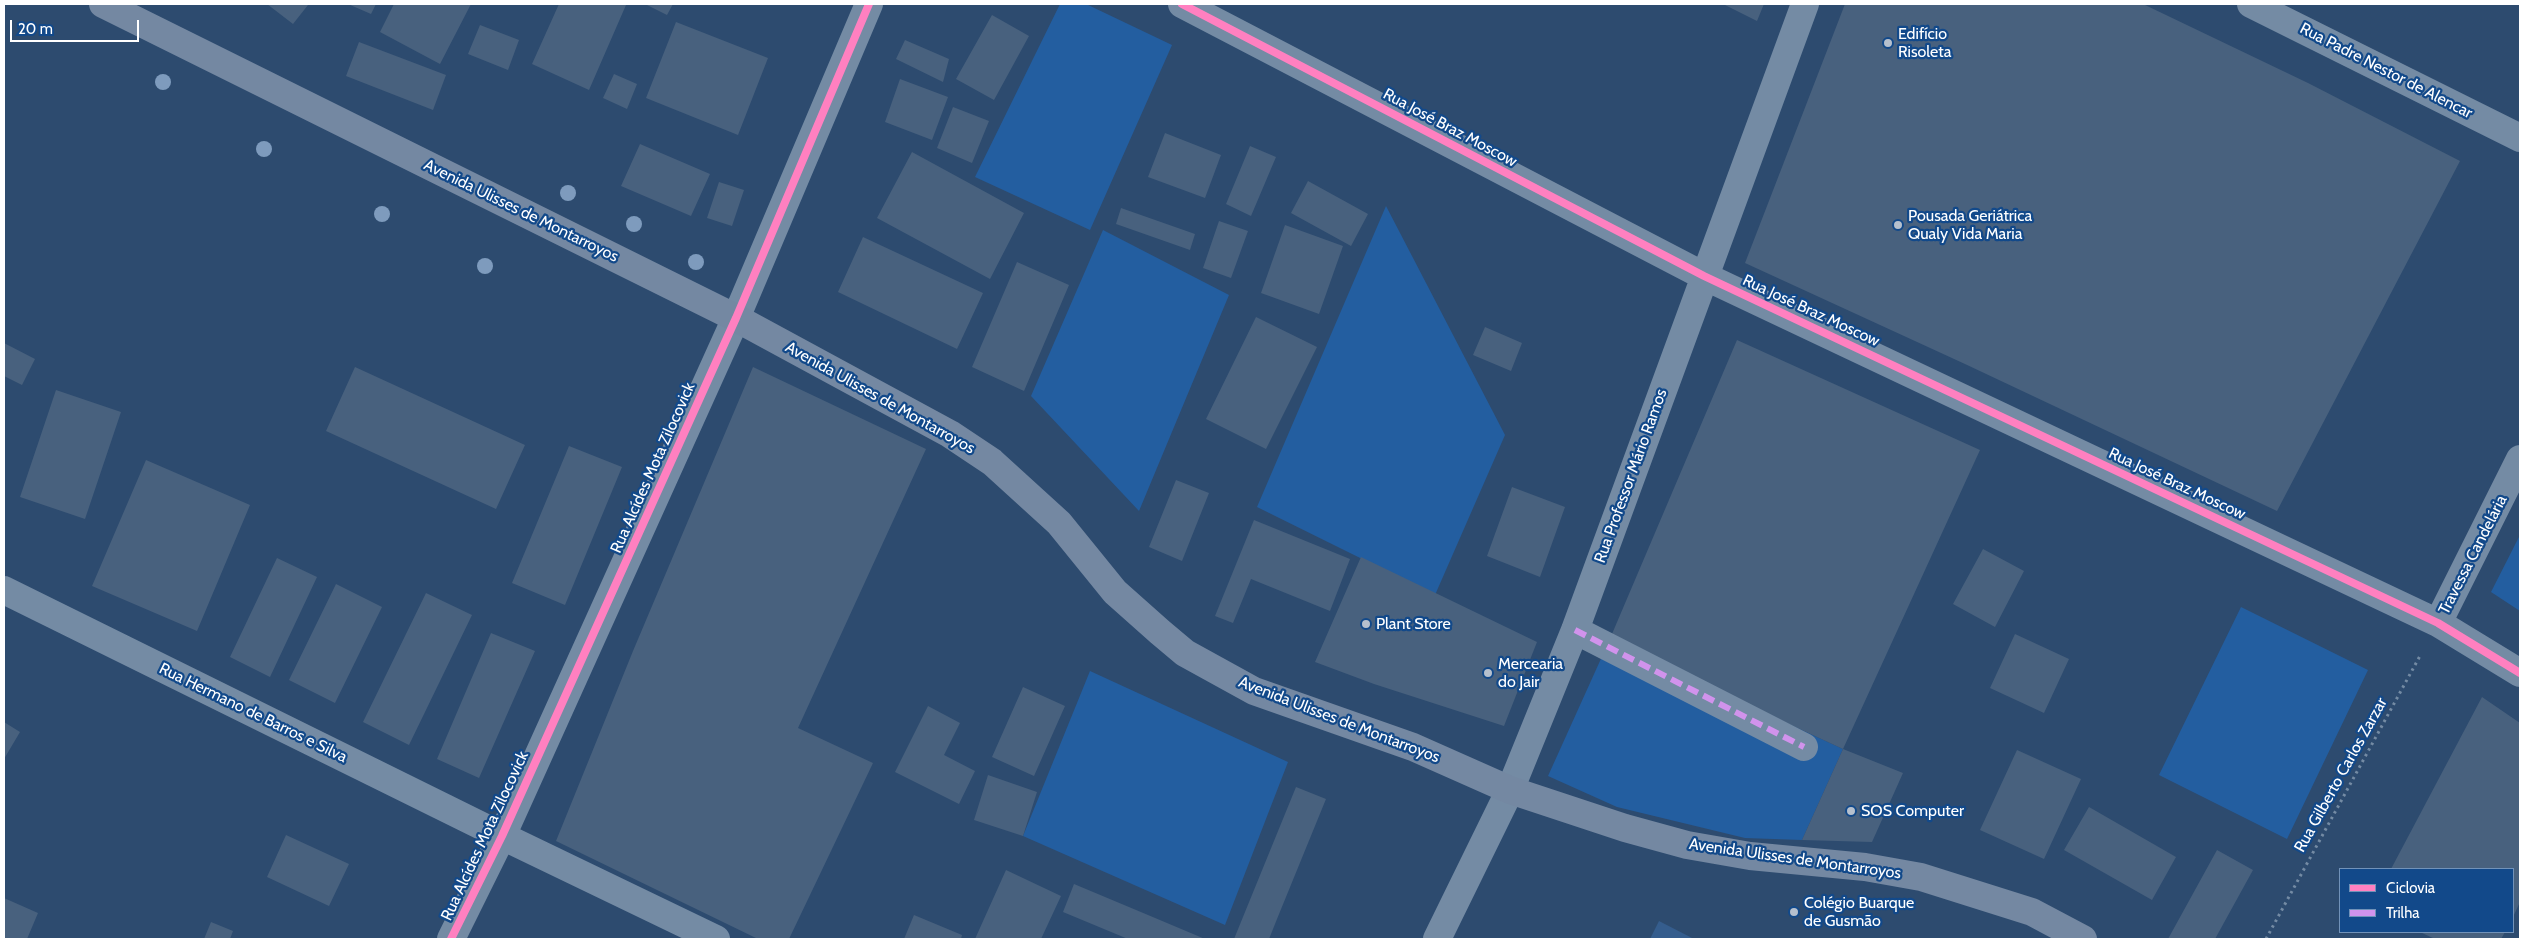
<!DOCTYPE html>
<html>
<head>
<meta charset="utf-8">
<style>
  body { margin:0 }
  #map { position:relative; width:2524px; height:943px; overflow:hidden; background:#2d4b6f; font-family:Cabin,sans-serif }
  canvas { display:block }
  .frame { position:absolute; inset:0; border:5px solid #fff; pointer-events:none }
  .legend { position:absolute; left:2339px; top:868px; width:175px; height:65px; box-sizing:border-box; background:#12498a; border:1px solid #7192b9; margin:0; padding:6px 9px; list-style:none; font-size:15px; color:#fff }
  .legend li { display:flex; align-items:center; gap:10px; height:25px }
  .legend b { width:25px; border:1px solid #7192b9 }
  .scale { position:absolute; left:10px; top:20px; width:129px; height:22px; box-sizing:border-box; border:2px solid #fff; border-top:0; padding-left:6px; font-size:15px; line-height:18px; white-space:nowrap; color:#fff; -webkit-text-stroke:4px #12498a; paint-order:stroke }
</style>
</head>
<body>
<div id="map">
<canvas width="2524" height="943"></canvas>
<div class="frame"></div>
<ul class="legend">
<li><b style="height:6px;background:#ff80c0"></b>Ciclovia</li>
<li><b style="height:6px;background:#d193ec"></b>Trilha</li>
</ul>
<div class="scale">20 m</div>
</div>
<script>
const context = document.querySelector('canvas').getContext('2d');
context.lineJoin = 'round';
function paint(path, color) { context.fillStyle = color; context.fill(path, 'evenodd'); }
const poly = rows => new Path2D(rows.map(r => 'M' + r).join(''));
function stroke(path, color, width, dash) { context.strokeStyle = color; context.lineWidth = width; context.lineCap = dash ? 'butt' : 'round'; context.setLineDash(dash || []); context.stroke(path); }
function drawText(font, color, halo, rows, align = 'center') {
  context.font = font + ' Cabin,sans-serif'; context.lineWidth = 4.5; context.setLineDash([]); context.textBaseline = 'middle'; context.strokeStyle = halo; context.fillStyle = color; for (const [text, x, y, turn = 0] of rows) {
    context.save(); context.translate(x, y); context.rotate((+turn || 0) * Math.PI / 180); context.textAlign = isNaN(turn) ? turn : align; if (halo) context.strokeText(text, 0, 0); context.fillText(text, 0, 0); context.restore();
  }
}
paint(poly([
  [1060,4,1086,4,1172,45,1090,230,975,177],
  [1386,206,1505,435,1435,595,1257,507],
  [1103,230,1229,295,1139,511,1031,396],
  [2520,535,2520,611,2491,592],
  [2241,607,2368,670,2287,839,2159,775],
  [1609,641,1843,749,1802,840,1745,838,1617,807,1548,776],
  [1090,671,1288,762,1225,925,1023,836]
]), '#235ea0');
paint(poly([
  [1659,921,1694,939,1650,939]
]), '#355d8d');
paint(poly([
  [267,4,306,4,308,5,293,24],
  [348,4,376,4,371,14],
  [394,4,471,4,440,64,380,32],
  [559,4,626,5,589,90,532,64],
  [645,4,673,4,667,15],
  [1723,4,1764,4,1757,21],
  [1845,4,2143,4,2308,83,2460,161,2277,511,1965,364,1745,263],
  [992,15,1029,36,994,100,956,79],
  [676,22,768,58,738,135,646,98],
  [480,25,519,40,508,70,468,54],
  [905,40,949,59,943,82,896,59],
  [359,42,446,75,433,110,346,76],
  [614,74,637,84,627,109,603,98],
  [900,79,948,97,932,140,885,122],
  [953,107,989,121,972,163,937,148],
  [1165,133,1221,155,1205,198,1148,177],
  [640,144,710,174,691,216,621,186],
  [1250,146,1276,157,1251,216,1226,204],
  [912,152,1024,213,990,279,877,218],
  [1308,181,1368,214,1351,246,1291,213],
  [719,182,744,190,732,226,707,218],
  [1121,208,1195,234,1190,250,1116,224],
  [1219,221,1248,231,1231,278,1203,268],
  [1285,225,1343,246,1319,314,1261,293],
  [863,237,983,293,957,349,838,292],
  [1017,262,1069,285,1024,391,972,367],
  [1256,317,1317,347,1266,449,1206,419],
  [1485,327,1522,343,1511,371,1473,355],
  [1737,340,1980,450,1843,749,1609,641],
  [4,343,35,359,22,385,4,376],
  [355,367,525,445,496,509,326,431],
  [753,367,926,449,798,728,873,763,789,939,758,939,556,841,633,651],
  [56,390,121,412,85,519,20,497],
  [569,446,622,467,565,605,512,583],
  [146,460,250,505,197,631,92,586],
  [1176,480,1209,493,1182,561,1149,547],
  [1512,487,1565,507,1540,577,1487,556],
  [1254,520,1350,559,1330,611,1251,579,1233,623,1215,616],
  [1983,549,2024,571,1995,627,1953,604],
  [1361,557,1537,642,1504,726,1374,684,1315,662],
  [277,558,317,577,270,677,230,657],
  [336,584,382,607,335,703,289,680],
  [426,593,472,615,409,745,363,722],
  [491,633,535,651,479,778,437,759],
  [2015,634,2069,659,2044,713,1990,688],
  [1023,687,1065,706,1034,776,992,757],
  [2482,697,2520,723,2520,902,2513,917,2513,869,2391,869],
  [928,706,960,723,944,755,975,771,959,804,895,772],
  [4,722,20,732,4,759],
  [1843,749,1903,773,1872,842,1802,840],
  [2017,750,2081,779,2044,859,1980,830],
  [988,775,1037,792,1023,836,974,820],
  [1296,787,1326,799,1277,919,1269,939,1234,939],
  [2089,807,2176,857,2152,900,2064,850],
  [286,835,349,864,329,906,267,877],
  [2217,850,2253,870,2215,939,2168,939],
  [1006,870,1061,896,1041,939,975,939],
  [1074,884,1148,915,1205,939,1128,939,1063,912],
  [4,898,38,913,27,939,4,939],
  [914,915,962,935,961,939,904,939],
  [211,922,233,931,230,939,204,939],
  [2420,932,2505,932,2501,939,2435,939]
]), '#48617e');
stroke(poly([
  [2266,939,2421,654]
]), '#748ba4', 3, [2.5, 4]);
stroke(poly([
  [1182,4,1704,276,2438,623,2520,673],
  [2251,4,2520,138],
  [4,590,502,836,716,939],
  [2438,623,2520,459],
  [1575,630,1804,747],
  [451,939,502,836,736,318,869,4],
  [1437,939,1510,790,1575,630,1805,4]
]), '#748ba4', 28);
stroke(poly([
  [103,4,736,318,950,434,992,462,1059,523,1115,592,1160,632,1185,653,1254,691,1413,747,1510,790,1625,828,1687,845,1750,856,1865,867,1921,877,2032,912,2083,939]
]), '#7488a2', 28);
stroke(poly([
  [1575,630,1804,747]
]), '#d193ec', 6, [12, 6]);
stroke(poly([
  [1182,4,1704,276,2438,623,2520,673],
  [451,939,502,836,736,318,869,4]
]), '#ff80c0', 8);
context.fillStyle = '#7e9bbd';
for (const [x, y] of [
  [163,82],
  [264,149],
  [568,193],
  [382,214],
  [634,224],
  [696,262],
  [485,266]
]) { context.beginPath(); context.arc(x, y, 8, 0, 2 * Math.PI); context.fill(); }
for (const [x, y, r, color] of [
  [1888,43,5,"#b6c0cd"],
  [1898,225,5,"#b6c0cd"],
  [1366,624,5,"#b6c0cd"],
  [1488,673,5,"#b6c0cd"],
  [1851,811,5,"#b6c0cd"],
  [1794,912,5,"#b6c0cd"]
]) { const dot = new Path2D(); dot.arc(x, y, r, 0, 2 * Math.PI); context.fillStyle = color; context.fill(dot); stroke(dot, '#12498a', 2); }
drawText('16px', '#fff', '#12498a', [
  ["Edifício",1898,34],
  ["Risoleta",1898,52],
  ["Pousada Geriátrica",1908,216],
  ["Qualy Vida Maria",1908,234],
  ["Plant Store",1376,624],
  ["Mercearia",1498,664],
  ["do Jair",1498,682],
  ["SOS Computer",1861,811],
  ["Colégio Buarque",1804,903],
  ["de Gusmão",1804,921]
], 'left');
drawText('16px', '#fff', '#12498a', [
  ["Rua Padre Nestor de Alencar",2386,71,27],
  ["Rua José Braz Moscow",1450,128,28],
  ["Avenida Ulisses de Montarroyos",521,211,26],
  ["Rua José Braz Moscow",1811,311,25],
  ["Avenida Ulisses de Montarroyos",880,398,29],
  ["Rua Alcídes Mota Zilocovick",653,468,-66],
  ["Rua Professor Mário Ramos",1631,476,-70],
  ["Rua José Braz Moscow",2177,484,25],
  ["Travessa Candelária",2473,555,-63],
  ["Rua Hermano de Barros e Silva",253,713,26],
  ["Avenida Ulisses de Montarroyos",1339,720,21],
  ["Rua Gilberto Carlos Zarzar",2341,775,-61],
  ["Rua Alcídes Mota Zilocovick",485,836,-65],
  ["Avenida Ulisses de Montarroyos",1795,859,8]
]);
</script>
</body>
</html>
